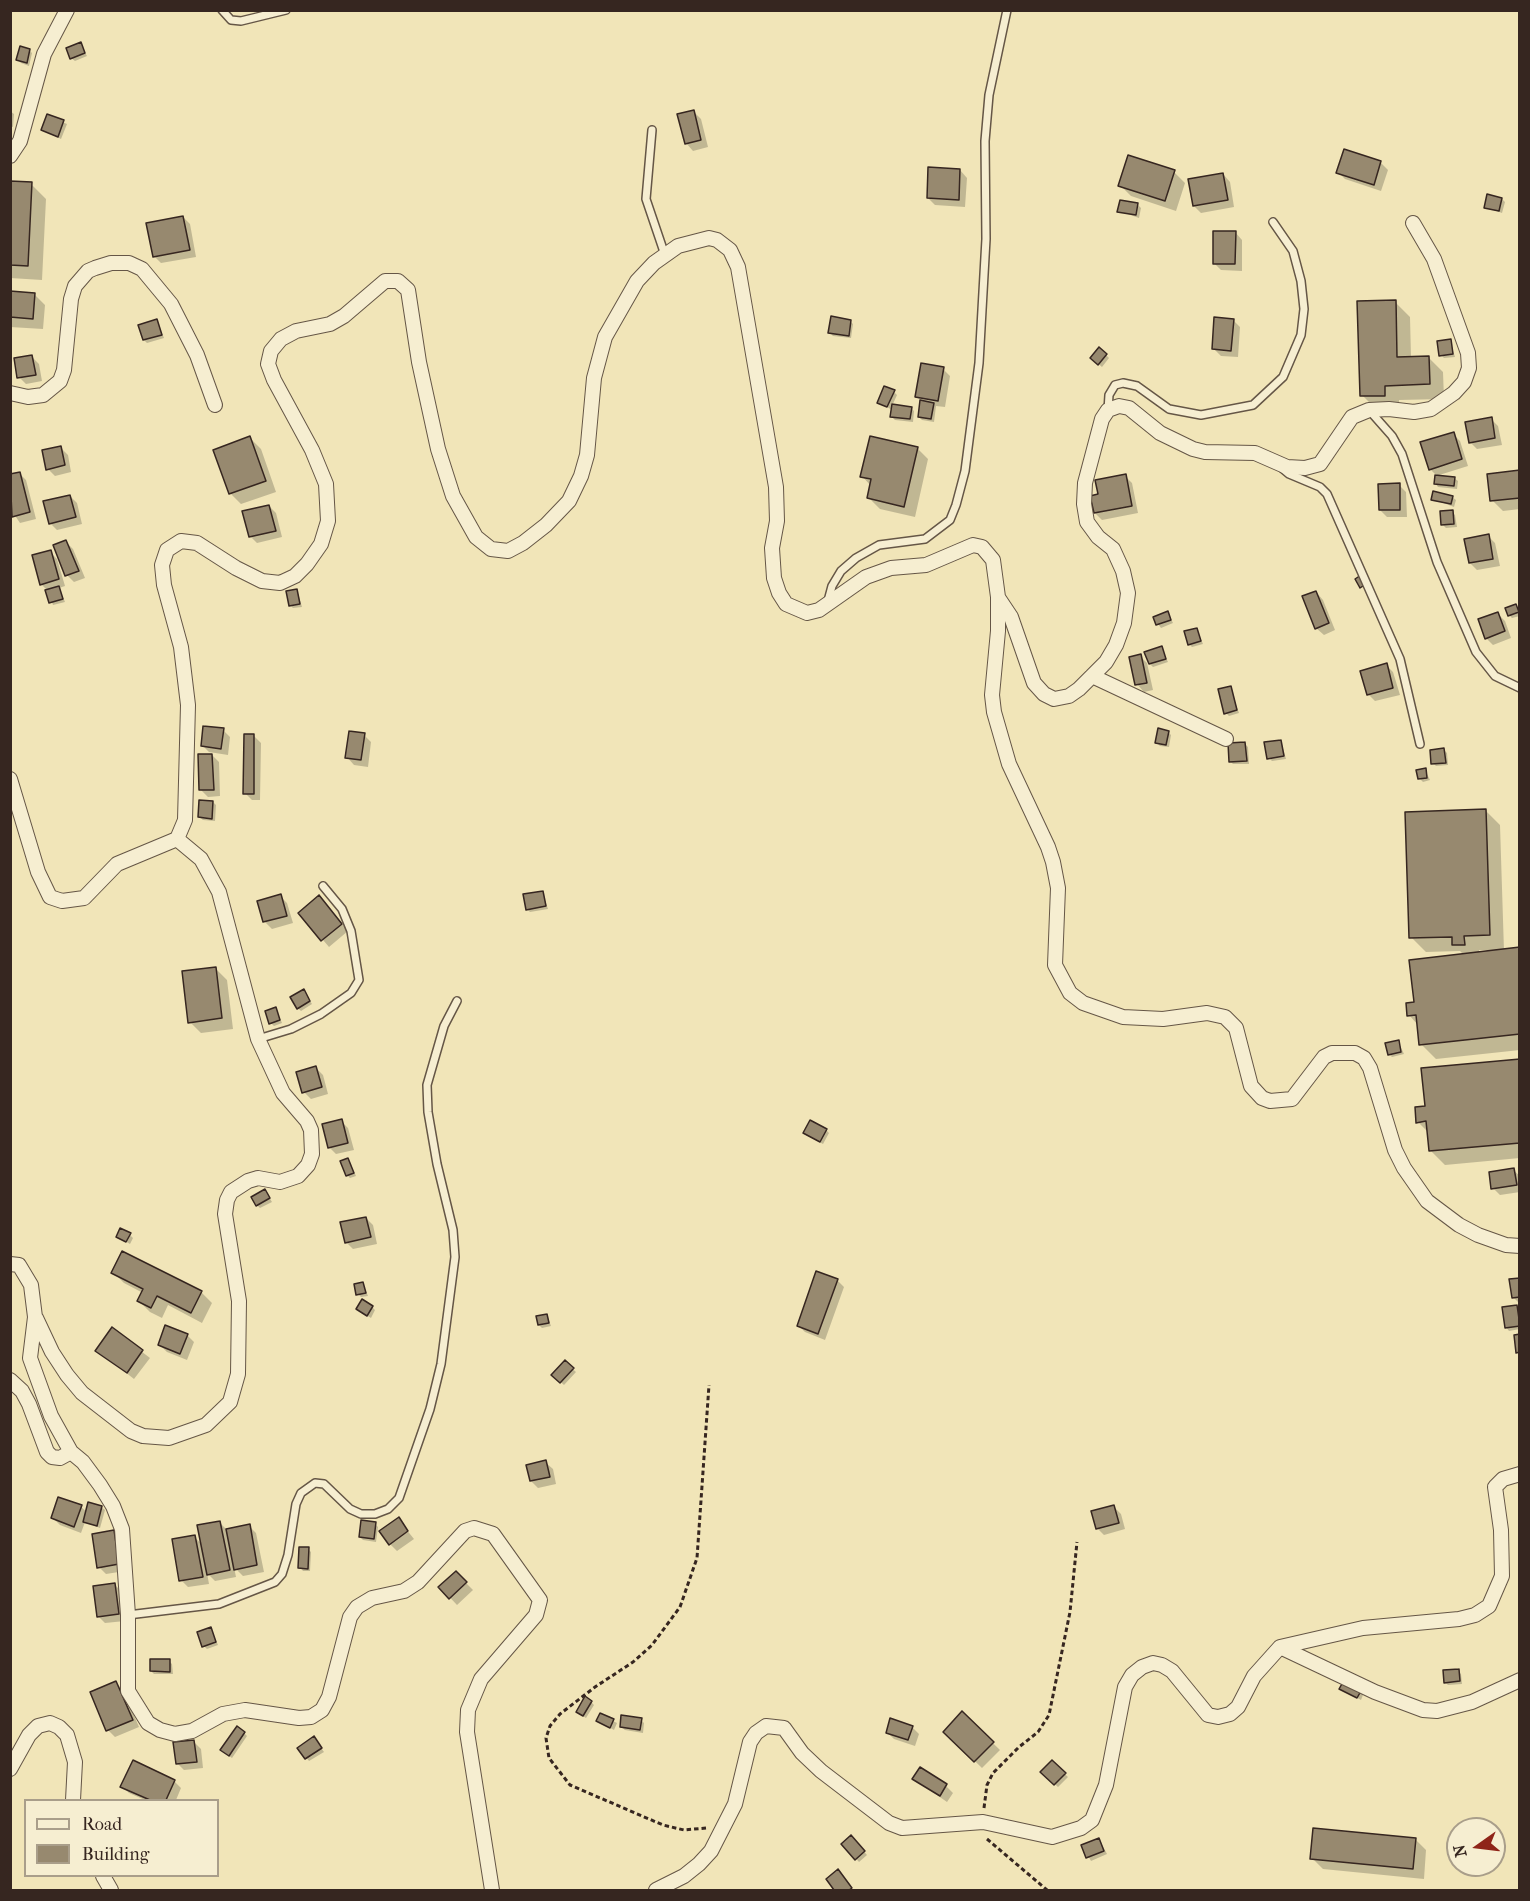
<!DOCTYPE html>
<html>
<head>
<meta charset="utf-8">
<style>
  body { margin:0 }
  #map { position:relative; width:1530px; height:1901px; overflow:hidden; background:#f1e5b8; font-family:"IM FELL French Canon",serif }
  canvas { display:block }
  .frame { position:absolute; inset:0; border:12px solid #362620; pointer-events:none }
  .legend { position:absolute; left:24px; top:1799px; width:195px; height:78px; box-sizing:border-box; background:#f6eed1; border:2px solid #a99e8a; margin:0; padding:8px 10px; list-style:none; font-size:18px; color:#362620 }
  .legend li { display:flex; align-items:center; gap:12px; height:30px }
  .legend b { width:30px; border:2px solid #a99e8a }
  .north { position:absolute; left:1446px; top:1817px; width:60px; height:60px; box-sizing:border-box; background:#f6eed1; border:2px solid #a99e8a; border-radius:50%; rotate:256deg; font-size:16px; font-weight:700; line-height:24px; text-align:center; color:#362620 }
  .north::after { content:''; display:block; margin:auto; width:21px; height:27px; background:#8f2418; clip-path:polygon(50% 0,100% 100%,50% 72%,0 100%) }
</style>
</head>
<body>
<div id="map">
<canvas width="1530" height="1901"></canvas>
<div class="frame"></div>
<ul class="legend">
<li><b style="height:8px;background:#f6eed1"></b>Road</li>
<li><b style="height:16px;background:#97896f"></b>Building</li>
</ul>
<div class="north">N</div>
</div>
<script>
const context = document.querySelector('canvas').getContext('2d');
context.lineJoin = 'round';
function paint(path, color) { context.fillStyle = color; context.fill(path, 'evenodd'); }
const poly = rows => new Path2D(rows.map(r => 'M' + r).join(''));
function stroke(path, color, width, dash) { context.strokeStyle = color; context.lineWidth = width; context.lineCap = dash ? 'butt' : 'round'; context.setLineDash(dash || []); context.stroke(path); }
paint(poly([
  [80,44,87,56,75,61,71,58],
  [29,50,32,53,29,66,21,63,18,60],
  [10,111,14,114,13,127,10,126],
  [694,112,701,119,708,147,693,151,686,143],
  [48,116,67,124,61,139,43,130],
  [1380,162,1388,170,1381,191,1345,179,1338,172],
  [960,170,967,178,965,207,935,205,928,198],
  [1174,172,1185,183,1176,211,1131,196,1120,185],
  [1223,174,1230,182,1234,207,1201,213,1194,206],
  [10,183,31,184,46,199,42,280,10,278],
  [1502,199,1505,202,1502,213,1486,207],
  [1138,205,1141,208,1139,218,1119,211],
  [183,217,190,224,196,257,161,263,154,256],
  [1235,232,1242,240,1242,271,1221,270,1214,263],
  [10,292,34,294,45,305,43,329,10,327],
  [1395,302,1410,317,1411,358,1428,357,1443,372,1444,399,1399,400,1399,410,1377,410,1362,395],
  [1233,320,1240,327,1238,357,1221,356,1214,349],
  [157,321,164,338,147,343,144,340],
  [850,321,853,324,851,338,833,336,830,333],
  [1450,341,1455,357,1444,358,1441,355],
  [1100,349,1109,358,1102,367,1092,358],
  [32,357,39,364,42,381,26,384,19,377],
  [943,369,950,376,945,407,936,406,934,422,922,420,919,417,922,402,917,397],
  [894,392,897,395,892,406,911,408,914,411,913,422,895,420,892,417,892,410,879,402],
  [1491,419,1498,426,1502,445,1477,449,1470,442],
  [1453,434,1460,441,1468,466,1436,476,1454,478,1458,481,1457,489,1438,487,1435,483,1436,475,1430,469],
  [250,438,261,449,276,492,241,504,230,493],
  [61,448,68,455,71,472,55,476,48,469],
  [917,448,928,459,915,517,880,509,869,498,871,486,862,476],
  [1520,472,1520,509,1503,511,1492,500],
  [19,473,26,480,36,519,20,523,10,508,10,476],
  [1125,476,1132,483,1138,513,1102,520,1095,513,1099,495],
  [1399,485,1406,492,1407,517,1387,517,1380,510],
  [70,496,77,503,82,524,57,530,50,523],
  [1452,497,1456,500,1454,507,1433,499],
  [269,506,276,513,282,537,257,543,250,536],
  [1452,512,1455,515,1457,527,1446,528,1443,525],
  [1488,536,1495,543,1500,566,1477,570,1470,563],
  [66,542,73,549,85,578,74,582,67,575],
  [50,552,57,559,65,586,59,588,65,602,53,605,48,591,41,584],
  [297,590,302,607,293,608,290,605],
  [1316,592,1323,600,1335,630,1324,635,1316,628],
  [1516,606,1520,616,1512,618,1509,615],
  [1168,613,1173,623,1161,628,1158,624],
  [1498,614,1505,621,1511,638,1493,645,1486,638],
  [1197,630,1203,644,1192,647,1189,644],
  [1161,648,1168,662,1153,667,1150,664],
  [1140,656,1147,663,1153,690,1144,692,1137,684],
  [1386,665,1393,672,1400,695,1375,701,1368,694],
  [1230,688,1239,713,1229,716,1226,713],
  [223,730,230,737,228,755,209,752,202,745],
  [1168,732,1171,735,1169,747,1160,746,1157,743],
  [364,735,371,742,368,767,354,765,347,757],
  [254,736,261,743,260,800,252,800,245,793],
  [1281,741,1286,759,1272,761,1269,758],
  [1245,744,1248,747,1249,764,1233,764,1230,761],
  [1444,750,1447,753,1448,765,1436,766,1433,763],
  [212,755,219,762,220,796,208,797,201,790],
  [1425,770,1430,780,1423,782,1419,778],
  [213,802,216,805,215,821,203,820,199,817],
  [1485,810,1500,825,1504,951,1520,949,1520,1050,1436,1059,1421,1044,1418,1025,1409,1015,1416,1004,1464,955,1460,951,1426,952,1411,937],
  [1479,950,1488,950,1489,952,1479,954],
  [542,892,548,909,530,912,527,909],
  [280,896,287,903,293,923,272,929,265,922],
  [326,904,348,931,329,947,300,913],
  [216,969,227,980,233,1029,201,1033,190,1022],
  [306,994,312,1004,301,1011,298,1008],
  [276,1009,282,1023,274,1026,271,1023],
  [1398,1041,1404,1054,1392,1057,1389,1054],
  [1520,1061,1520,1158,1445,1165,1430,1150,1429,1133,1418,1122,1427,1108],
  [316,1068,323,1075,328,1094,311,1099,304,1092],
  [341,1121,348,1128,354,1150,336,1154,329,1147],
  [826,1130,829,1133,823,1144,808,1136],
  [348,1159,356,1176,350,1178,347,1175],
  [1513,1170,1520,1176,1520,1192,1500,1195,1493,1188],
  [267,1194,272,1202,260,1208,257,1205],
  [366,1218,373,1225,377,1244,353,1249,346,1242],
  [130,1235,133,1238,130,1244,118,1237],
  [113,1272,201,1292,212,1303,202,1323,168,1305,162,1318,150,1312,139,1301,143,1293,124,1283],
  [1520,1279,1520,1304,1513,1297],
  [837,1280,844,1287,825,1340,805,1332,798,1325],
  [363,1284,368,1296,361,1297,358,1294],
  [372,1307,375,1310,371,1318,361,1312],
  [1517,1307,1520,1310,1520,1329,1509,1331,1506,1327],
  [547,1315,551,1326,542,1328,539,1325],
  [112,1329,150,1358,134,1379,97,1350],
  [187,1335,194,1342,187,1360,167,1352,160,1345],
  [565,1362,576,1372,564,1385,553,1375],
  [545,1462,553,1469,556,1484,538,1488,531,1481],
  [81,1507,87,1512,101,1507,105,1510,100,1528,85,1522,81,1533,60,1525,53,1518],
  [1114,1507,1121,1514,1125,1529,1104,1535,1097,1528],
  [398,1519,414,1539,397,1551,390,1544],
  [219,1522,227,1530,249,1526,256,1533,264,1572,243,1576,234,1567,236,1577,215,1581,207,1573,209,1584,188,1587,181,1580,194,1537,203,1545],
  [375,1524,378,1527,376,1542,363,1540,360,1537],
  [113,1532,120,1539,125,1571,106,1574,99,1567],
  [308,1549,311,1552,310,1571,303,1571,300,1567],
  [456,1573,473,1590,457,1605,440,1587],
  [115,1585,122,1592,125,1621,105,1623,98,1616],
  [211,1629,218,1645,207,1649,204,1646],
  [169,1661,172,1664,173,1674,154,1674,151,1671],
  [1458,1671,1461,1674,1462,1684,1448,1685,1445,1682],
  [116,1683,123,1690,139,1727,115,1737,108,1730],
  [1341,1689,1360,1692,1363,1695,1361,1700],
  [591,1702,594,1705,586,1718,577,1712],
  [962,1713,1000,1750,982,1768,945,1732],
  [601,1715,617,1723,614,1730,598,1721],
  [641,1720,644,1723,643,1733,625,1730,621,1727],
  [912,1727,919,1734,915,1746,894,1739,887,1732],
  [244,1733,247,1736,232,1758,225,1753],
  [316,1741,324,1752,309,1761,299,1748],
  [194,1742,201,1749,203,1768,184,1770,177,1763],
  [1052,1762,1068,1777,1058,1787,1042,1772],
  [914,1779,946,1786,953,1793,947,1802],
  [174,1781,181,1788,176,1800,145,1800,129,1793,122,1786],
  [851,1837,867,1855,859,1862,843,1844],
  [1099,1839,1107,1854,1091,1861,1083,1846],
  [1415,1839,1426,1850,1424,1879,1323,1869,1312,1858]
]), '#0003');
const building = poly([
  [81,42,85,53,70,59,66,48,81,42],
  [20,46,30,49,27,63,16,60,20,46],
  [694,110,701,140,685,144,677,114,694,110],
  [47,114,64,120,58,137,41,130,47,114],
  [1344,149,1381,161,1374,185,1336,173,1344,149],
  [1128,155,1175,170,1165,201,1118,186,1128,155],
  [928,167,960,169,959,200,927,198,928,167],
  [1223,173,1228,200,1193,206,1188,179,1223,173],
  [10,181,32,182,28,266,10,265,10,181],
  [1487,194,1502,198,1499,211,1484,208,1487,194],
  [1120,200,1138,203,1136,215,1117,212,1120,200],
  [183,216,190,250,153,257,146,223,183,216],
  [1213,231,1236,231,1235,264,1213,264,1213,231],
  [10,291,35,293,33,319,10,317,10,291],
  [1396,300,1397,357,1429,356,1430,384,1385,386,1385,396,1360,396,1357,301,1396,300],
  [831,316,851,320,849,336,828,333,831,316],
  [1214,317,1234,319,1231,351,1212,349,1214,317],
  [157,319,162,335,143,340,138,325,157,319],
  [1451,339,1453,354,1439,356,1437,341,1451,339],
  [1099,347,1107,354,1098,365,1090,358,1099,347],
  [32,355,36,375,17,378,14,358,32,355],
  [921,363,944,367,938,401,915,397,921,363],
  [884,386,895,390,887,407,877,403,884,386],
  [920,400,934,403,931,419,918,417,920,400],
  [892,404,912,407,910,419,890,417,892,404],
  [1492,417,1495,438,1469,443,1465,422,1492,417],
  [1454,432,1462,459,1429,470,1420,442,1454,432],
  [250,436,266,481,229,494,213,450,250,436],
  [870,436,918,447,904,507,867,498,871,479,860,477,870,436],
  [61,446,65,465,46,470,42,450,61,446],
  [1520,470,1520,498,1490,501,1487,474,1520,470],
  [20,472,30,512,12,517,10,474,20,472],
  [1126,474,1132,506,1094,513,1090,496,1098,494,1095,480,1126,474],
  [1435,475,1455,477,1454,486,1434,484,1435,475],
  [1400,483,1400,510,1379,510,1378,484,1400,483],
  [1433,491,1453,496,1451,504,1431,500,1433,491],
  [70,495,76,517,49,524,43,501,70,495],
  [269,505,276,531,249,537,242,511,269,505],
  [1453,510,1454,524,1441,525,1440,511,1453,510],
  [1489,534,1493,559,1469,563,1464,539,1489,534],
  [66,540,79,571,65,576,53,545,66,540],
  [51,550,59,579,40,585,32,555,51,550],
  [1361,575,1366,584,1360,588,1355,579,1361,575],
  [59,586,63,599,49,603,45,590,59,586],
  [297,589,300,604,289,606,286,591,297,589],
  [1316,591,1329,623,1315,629,1302,596,1316,591],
  [1516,604,1519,612,1508,616,1505,608,1516,604],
  [1168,611,1171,620,1156,625,1153,617,1168,611],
  [1498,612,1505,631,1485,639,1478,619,1498,612],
  [1197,628,1201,641,1188,645,1184,631,1197,628],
  [1162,646,1166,659,1149,664,1144,652,1162,646],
  [1141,654,1147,683,1135,685,1129,657,1141,654],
  [1387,663,1393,688,1367,695,1360,671,1387,663],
  [1231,686,1237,710,1224,714,1218,689,1231,686],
  [203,726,224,728,221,749,201,746,203,726],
  [1158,728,1169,731,1166,745,1155,743,1158,728],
  [349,731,365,733,361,760,345,758,349,731],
  [244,734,254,734,254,794,243,794,244,734],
  [1281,740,1284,756,1267,759,1264,742,1281,740],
  [1245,742,1247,761,1229,762,1228,743,1245,742],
  [1444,748,1446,763,1431,764,1430,750,1444,748],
  [198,754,212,754,214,790,199,790,198,754],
  [1426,768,1427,778,1418,779,1416,770,1426,768],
  [199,800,213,801,212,819,198,817,199,800],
  [1486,809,1490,935,1464,936,1465,945,1452,945,1452,937,1409,938,1405,812,1486,809],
  [543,891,546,906,526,910,523,894,543,891],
  [281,894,287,916,263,922,257,901,281,894],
  [319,895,342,924,321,941,298,913,319,895],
  [1520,947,1520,1034,1419,1045,1416,1015,1407,1016,1406,1003,1414,1002,1409,960,1520,947],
  [216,967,222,1018,188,1023,182,971,216,967],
  [304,989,310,1001,297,1009,290,997,304,989],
  [276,1007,280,1020,269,1024,265,1011,276,1007],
  [1399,1040,1401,1052,1388,1055,1385,1043,1399,1040],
  [1520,1059,1520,1143,1429,1151,1426,1121,1416,1123,1415,1107,1425,1106,1421,1068,1520,1059],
  [316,1066,322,1087,302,1093,296,1072,316,1066],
  [342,1119,348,1143,328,1148,322,1124,342,1119],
  [810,1120,827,1129,820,1142,803,1133,810,1120],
  [348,1158,354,1173,346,1176,340,1161,348,1158],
  [1514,1168,1517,1185,1491,1189,1489,1172,1514,1168],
  [265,1189,270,1198,256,1206,251,1197,265,1189],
  [366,1217,371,1237,345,1243,340,1222,366,1217],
  [120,1228,131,1233,126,1242,116,1237,120,1228],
  [122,1251,202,1291,191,1313,157,1296,151,1308,137,1301,143,1289,111,1273,122,1251],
  [816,1271,838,1279,818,1334,797,1326,816,1271],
  [1520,1278,1520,1297,1512,1298,1509,1279,1520,1278],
  [363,1282,366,1293,356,1295,354,1284,363,1282],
  [362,1299,373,1306,367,1316,356,1309,362,1299],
  [1517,1305,1520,1326,1505,1328,1502,1307,1517,1305],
  [547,1314,549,1323,538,1325,536,1316,547,1314],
  [165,1325,188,1334,180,1354,158,1345,165,1325],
  [112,1327,143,1350,127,1373,95,1351,112,1327],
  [1520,1334,1520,1352,1516,1353,1514,1335,1520,1334],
  [565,1360,574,1368,560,1383,551,1375,565,1360],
  [546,1460,550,1477,530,1481,526,1465,546,1460],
  [58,1497,82,1505,74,1527,51,1518,58,1497],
  [88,1502,102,1506,97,1526,83,1522,88,1502],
  [1114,1505,1119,1523,1096,1529,1091,1511,1114,1505],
  [399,1517,408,1531,389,1545,379,1531,399,1517],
  [361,1520,376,1522,374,1539,359,1537,361,1520],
  [220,1521,230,1570,207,1575,197,1525,220,1521],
  [250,1524,257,1565,234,1570,226,1529,250,1524],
  [114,1530,119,1564,97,1568,92,1534,114,1530],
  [195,1535,203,1577,179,1581,172,1539,195,1535],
  [299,1547,309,1547,308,1569,298,1568,299,1547],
  [456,1571,467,1582,449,1599,438,1587,456,1571],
  [115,1583,119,1614,97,1617,93,1586,115,1583],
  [211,1627,216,1642,202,1647,197,1632,211,1627],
  [150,1659,170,1659,170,1672,150,1671,150,1659],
  [1459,1669,1460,1681,1444,1683,1443,1670,1459,1669],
  [116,1681,133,1720,106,1731,90,1692,116,1681],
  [1343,1682,1361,1691,1357,1698,1339,1689,1343,1682],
  [585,1696,592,1701,583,1716,576,1712,585,1696],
  [962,1711,994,1742,974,1762,943,1732,962,1711],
  [600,1713,614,1719,610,1728,596,1721,600,1713],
  [621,1715,642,1718,640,1730,620,1727,621,1715],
  [890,1718,913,1726,908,1740,886,1733,890,1718],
  [237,1726,245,1732,229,1756,220,1750,237,1726],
  [314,1736,322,1748,305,1759,297,1748,314,1736],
  [194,1740,197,1762,176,1764,173,1742,194,1740],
  [133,1760,175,1780,166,1800,150,1800,120,1787,133,1760],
  [1052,1760,1066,1773,1054,1785,1040,1772,1052,1760],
  [920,1767,947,1784,940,1796,912,1779,920,1767],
  [1313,1828,1416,1838,1413,1869,1310,1859,1313,1828],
  [851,1835,865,1851,855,1860,841,1844,851,1835],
  [1099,1838,1104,1851,1086,1858,1081,1845,1099,1838],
  [838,1869,852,1888,849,1890,834,1890,826,1879,838,1869]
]);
paint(building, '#97896f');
stroke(building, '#362620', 1.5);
const lane = poly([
  [222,10,231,20,241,21,286,10],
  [652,130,646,199,665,255],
  [1108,410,1109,395,1115,385,1123,383,1137,386,1169,409,1201,415,1253,405,1283,377,1301,335,1304,309,1301,281,1293,251,1273,222],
  [1369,410,1392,436,1402,454,1437,562,1476,652,1495,676,1520,688],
  [1283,469,1289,474,1320,487,1327,494,1400,659,1420,744],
  [828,601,832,586,841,571,856,558,879,545,925,539,950,520,956,505,965,471,979,363,986,239,985,141,989,95,1007,10],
  [258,1039,291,1029,321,1014,351,993,359,980,351,931,342,909,323,886],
  [128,1615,219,1604,275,1582,282,1574,288,1555,296,1504,301,1493,315,1483,324,1484,350,1509,361,1514,375,1514,388,1509,399,1498,430,1409,441,1364,455,1257,453,1230,437,1164,428,1112,427,1085,444,1026,457,1001]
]);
const street = poly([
  [10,156,20,141,44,54,67,10],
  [10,393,28,397,43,395,60,381,64,370,71,299,75,286,88,271,95,268,111,263,129,263,142,269,171,304,197,355,215,405],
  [999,599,1011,617,1034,683,1044,694,1054,699,1069,696,1079,689,1106,662,1116,645,1124,623,1128,593,1123,571,1113,549,1098,537,1087,522,1084,504,1085,483,1102,419,1108,410,1119,406,1129,408,1160,433,1193,449,1205,452,1255,453,1287,467,1305,468,1320,464,1352,417,1369,410,1389,409,1414,412,1431,409,1454,393,1464,382,1469,368,1468,353,1434,259,1413,223],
  [1092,676,1226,739],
  [10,779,38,872,50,897,62,901,84,898,117,864,177,839,185,820,188,705,181,647,164,585,162,565,167,550,181,541,197,543,236,568,262,581,280,583,295,576,307,564,321,544,328,521,326,484,312,450,274,380,268,364,271,351,281,339,296,331,330,324,344,316,385,281,398,281,408,290,419,362,438,449,453,496,476,537,491,549,508,551,523,543,546,525,569,501,581,476,587,455,594,378,605,337,637,281,654,263,678,246,709,238,717,240,730,250,738,267,776,487,777,521,772,548,774,578,779,593,786,604,807,613,819,610,866,577,891,568,926,565,973,545,982,547,993,560,998,597,998,631,992,695,994,712,1009,764,1048,847,1053,862,1058,888,1055,965,1070,993,1083,1003,1123,1017,1163,1019,1207,1013,1225,1017,1236,1028,1251,1086,1262,1098,1270,1101,1292,1099,1324,1057,1332,1053,1355,1053,1364,1058,1370,1068,1395,1150,1404,1168,1427,1201,1459,1225,1478,1235,1506,1245,1520,1246],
  [10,1264,19,1265,31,1285,35,1317,30,1358,51,1416,71,1452,83,1462,100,1485,113,1506,122,1529,128,1615,128,1691,148,1723,160,1730,175,1734,192,1731,223,1714,245,1710,299,1718,311,1717,322,1710,329,1697,350,1617,357,1607,372,1598,404,1591,418,1582,465,1531,474,1528,493,1534,540,1600,536,1615,481,1679,468,1710,467,1732,492,1890],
  [36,1318,52,1352,67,1375,82,1393,131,1431,143,1436,169,1438,206,1425,230,1402,238,1374,239,1301,225,1214,227,1200,231,1192,248,1181,258,1178,280,1182,298,1176,308,1165,312,1154,311,1130,307,1121,283,1093,258,1039,219,892,201,859,177,839],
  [10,1380,22,1391,29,1404,47,1452,52,1457,60,1458,71,1452],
  [1280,1647,1375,1692,1423,1710,1437,1711,1472,1702,1520,1680],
  [10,1769,29,1735,38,1726,50,1723,59,1727,67,1735,75,1762,73,1800],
  [103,1876,111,1890],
  [656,1890,684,1876,699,1864,711,1851,735,1804,750,1742,756,1733,766,1726,784,1728,802,1753,821,1771,889,1823,902,1828,983,1822,1052,1837,1081,1828,1092,1820,1106,1785,1125,1687,1132,1675,1142,1667,1153,1663,1162,1665,1172,1671,1208,1715,1218,1717,1230,1714,1238,1707,1254,1676,1280,1647,1363,1628,1459,1619,1475,1615,1489,1606,1502,1576,1501,1530,1495,1487,1503,1479,1520,1474]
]);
stroke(lane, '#655646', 10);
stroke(street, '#655646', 16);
stroke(poly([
  [984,1808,987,1785,993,1773,1019,1747,1038,1732,1049,1715,1070,1612,1077,1542],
  [706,1828,684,1830,663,1825,570,1785,549,1758,546,1738,550,1726,560,1714,595,1687,633,1662,652,1645,680,1607,697,1558,709,1385],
  [987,1839,1047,1890]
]), '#362620', 3, [4.5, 3]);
stroke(lane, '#f6eed1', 7);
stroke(street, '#f6eed1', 14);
</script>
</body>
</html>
